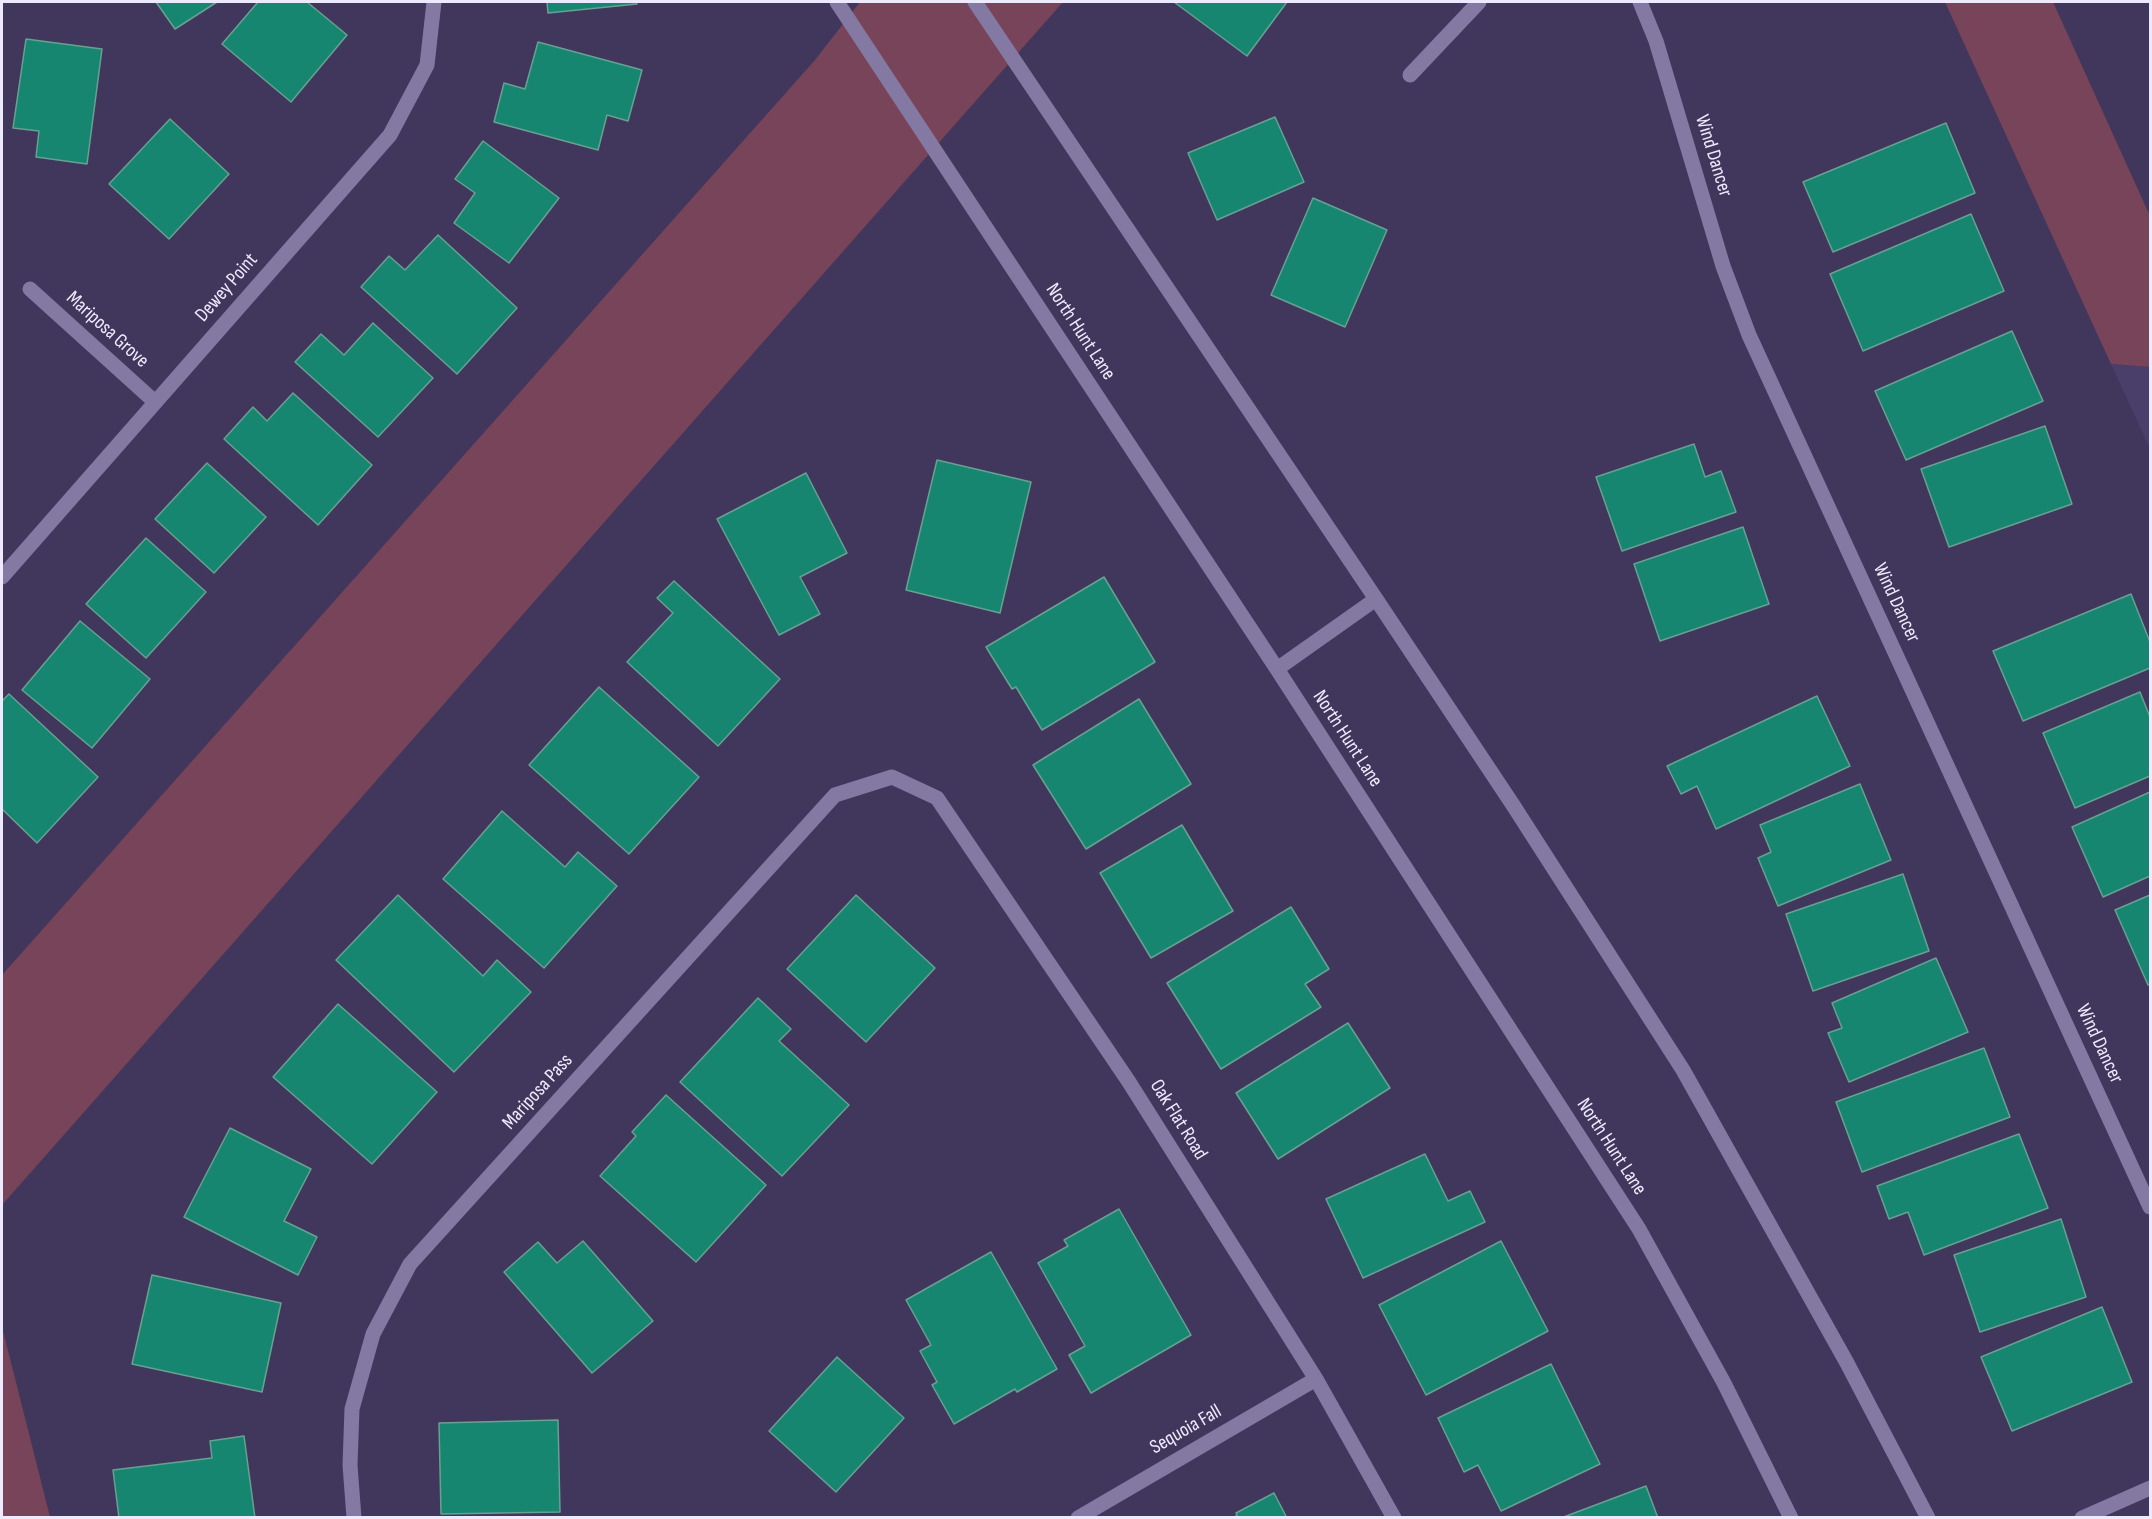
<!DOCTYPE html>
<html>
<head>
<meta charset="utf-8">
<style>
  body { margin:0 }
  #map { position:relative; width:2152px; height:1519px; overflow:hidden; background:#41375c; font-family:"Sofia Sans Condensed",sans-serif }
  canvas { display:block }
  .frame { position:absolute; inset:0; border:3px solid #eeeafd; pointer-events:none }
</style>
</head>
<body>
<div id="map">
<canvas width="2152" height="1519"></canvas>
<div class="frame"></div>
</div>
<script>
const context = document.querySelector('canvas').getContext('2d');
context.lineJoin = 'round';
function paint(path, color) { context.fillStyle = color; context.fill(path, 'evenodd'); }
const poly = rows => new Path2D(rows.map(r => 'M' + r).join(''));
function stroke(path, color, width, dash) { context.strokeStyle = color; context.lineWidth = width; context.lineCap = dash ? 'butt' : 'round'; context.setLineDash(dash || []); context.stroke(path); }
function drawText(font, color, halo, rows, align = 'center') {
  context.font = font + ' "Sofia Sans Condensed",sans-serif'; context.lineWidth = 4.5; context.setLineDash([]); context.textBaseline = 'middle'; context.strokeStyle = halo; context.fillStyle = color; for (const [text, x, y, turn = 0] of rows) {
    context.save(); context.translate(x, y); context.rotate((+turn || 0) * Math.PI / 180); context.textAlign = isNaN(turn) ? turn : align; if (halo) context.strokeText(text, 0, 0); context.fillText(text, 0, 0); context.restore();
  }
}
paint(poly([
  [2111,364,2150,367,2150,449]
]), '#4a3e6b');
paint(poly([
  [860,2,1063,2,2,1205,2,975,815,60],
  [1945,2,2053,2,2150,216,2150,367,2111,364],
  [2,1327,50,1517,2,1517]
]), '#784459');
const building = poly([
  [156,2,217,2,175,29,156,2],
  [258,2,307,2,347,35,291,102,222,44,258,2],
  [547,2,636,2,637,4,548,13,547,2],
  [1174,2,1287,2,1247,56,1174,2],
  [26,39,102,49,87,164,36,157,39,131,13,128,26,39],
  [538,42,642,70,628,121,607,115,598,150,494,122,504,83,525,89,538,42],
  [1275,117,1304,182,1217,220,1188,153,1275,117],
  [170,119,229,174,169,239,109,184,170,119],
  [1946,123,1975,193,1833,252,1803,182,1946,123],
  [483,141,559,198,509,263,454,223,475,193,455,179,483,141],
  [1313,198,1387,230,1345,327,1271,295,1313,198],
  [1971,214,2004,291,1863,351,1830,274,1971,214],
  [438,235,517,308,457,374,361,287,389,256,405,270,438,235],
  [373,323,433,378,378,437,295,362,321,334,344,355,373,323],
  [2012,331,2043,401,1906,460,1875,391,2012,331],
  [293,393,372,465,318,525,224,439,253,407,267,421,293,393],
  [2045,426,2072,504,1949,547,1921,469,2045,426],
  [1694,444,1705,477,1721,471,1736,512,1622,551,1596,477,1694,444],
  [937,460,1031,482,1000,613,906,590,937,460],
  [207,463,266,517,214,573,155,519,207,463],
  [806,473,847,553,800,577,820,614,779,635,717,519,806,473],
  [1743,527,1769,604,1660,641,1634,564,1743,527],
  [146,538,206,592,146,658,86,604,146,538],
  [1104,577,1155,662,1042,730,1016,687,1012,689,986,647,1104,577],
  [674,581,780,679,718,746,627,662,673,613,657,598,674,581],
  [2131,594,2150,642,2150,668,2023,721,1993,651,2131,594],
  [80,621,150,679,92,748,22,690,80,621],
  [599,687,699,777,629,854,529,765,599,687],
  [2140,692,2150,717,2150,776,2075,808,2043,733,2140,692],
  [9,694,98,777,37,843,2,809,2,701,9,694],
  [1817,696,1850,766,1716,829,1697,786,1681,794,1667,766,1817,696],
  [1139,699,1191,784,1086,849,1033,765,1139,699],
  [1860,784,1891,860,1778,906,1758,858,1771,852,1760,825,1860,784],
  [2150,792,2150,876,2103,897,2072,827,2150,792],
  [502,811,565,867,578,852,617,886,544,968,443,879,502,811],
  [1182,825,1233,911,1151,958,1100,873,1182,825],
  [1903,874,1929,951,1813,991,1786,914,1903,874],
  [398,895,483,976,497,960,531,992,454,1072,336,960,398,895],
  [856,895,935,968,866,1042,787,969,856,895],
  [2150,895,2150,984,2148,985,2115,910,2150,895],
  [1291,907,1329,969,1305,984,1321,1007,1221,1069,1167,983,1291,907],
  [1936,958,1968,1032,1849,1082,1828,1033,1842,1028,1832,1003,1936,958],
  [758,998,791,1029,779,1041,849,1105,782,1176,680,1082,758,998],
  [338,1004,437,1092,372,1164,273,1077,338,1004],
  [1348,1023,1390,1088,1278,1159,1236,1093,1348,1023],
  [1984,1048,2010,1117,1862,1172,1836,1102,1984,1048],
  [666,1095,766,1185,696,1262,600,1176,636,1136,632,1132,666,1095],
  [230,1128,311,1169,284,1221,317,1237,298,1275,184,1217,230,1128],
  [2019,1134,2048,1208,1924,1255,1908,1212,1889,1219,1877,1186,2019,1134],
  [1425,1154,1448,1201,1470,1191,1485,1222,1363,1278,1326,1199,1425,1154],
  [1119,1209,1191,1335,1091,1393,1069,1355,1085,1346,1038,1263,1068,1246,1064,1240,1119,1209],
  [2061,1219,2086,1297,1980,1332,1954,1255,2061,1219],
  [583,1241,653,1321,592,1373,504,1272,538,1242,557,1263,583,1241],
  [1501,1241,1548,1331,1426,1395,1379,1305,1501,1241],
  [991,1252,1057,1369,1017,1392,1015,1389,954,1424,932,1385,937,1382,920,1351,931,1345,906,1300,991,1252],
  [152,1275,281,1303,262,1392,132,1364,152,1275],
  [2102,1307,2132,1382,2012,1431,1981,1357,2102,1307],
  [837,1357,904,1418,836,1492,769,1431,837,1357],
  [1551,1364,1600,1464,1501,1511,1478,1465,1464,1472,1438,1418,1551,1364],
  [558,1420,560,1512,441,1514,439,1423,558,1420],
  [244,1436,255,1518,119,1518,113,1470,212,1458,210,1441,244,1436],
  [1646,1486,1658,1518,1561,1518,1646,1486],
  [1274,1493,1287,1518,1233,1518,1237,1515,1236,1513,1274,1493]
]);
paint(building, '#168671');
stroke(building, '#68a192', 1.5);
stroke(poly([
  [1640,2,1656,41,1723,266,1749,335,2150,1207],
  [1410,75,1479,2],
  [30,289,155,402],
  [2,577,390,135,427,65,434,2],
  [354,1518,350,1465,352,1409,373,1334,410,1264,835,795,892,777,937,798,1129,1082,1316,1379,1394,1518],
  [1078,1518,1316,1379],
  [2082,1518,2150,1488]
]), '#8379a3', 15);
stroke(poly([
  [837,2,1277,669,1639,1229,1724,1383,1791,1518],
  [975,2,1376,599,1513,805,1683,1070,1847,1363,1928,1518],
  [1277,669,1376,599]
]), '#8379a3', 15);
drawText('20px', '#eeeafd', '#41375c', [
  ["Wind Dancer",1713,156,73],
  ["Dewey Point",227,288,-49],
  ["Mariposa Grove",107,330,42],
  ["North Hunt Lane",1080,332,57],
  ["Wind Dancer",1896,603,65],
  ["North Hunt Lane",1347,739,57],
  ["Wind Dancer",2099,1044,65],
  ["Mariposa Pass",538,1092,-48],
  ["Oak Flat Road",1178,1120,58],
  ["North Hunt Lane",1611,1147,57],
  ["Sequoia Fall",1186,1430,-30]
]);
</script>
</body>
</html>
